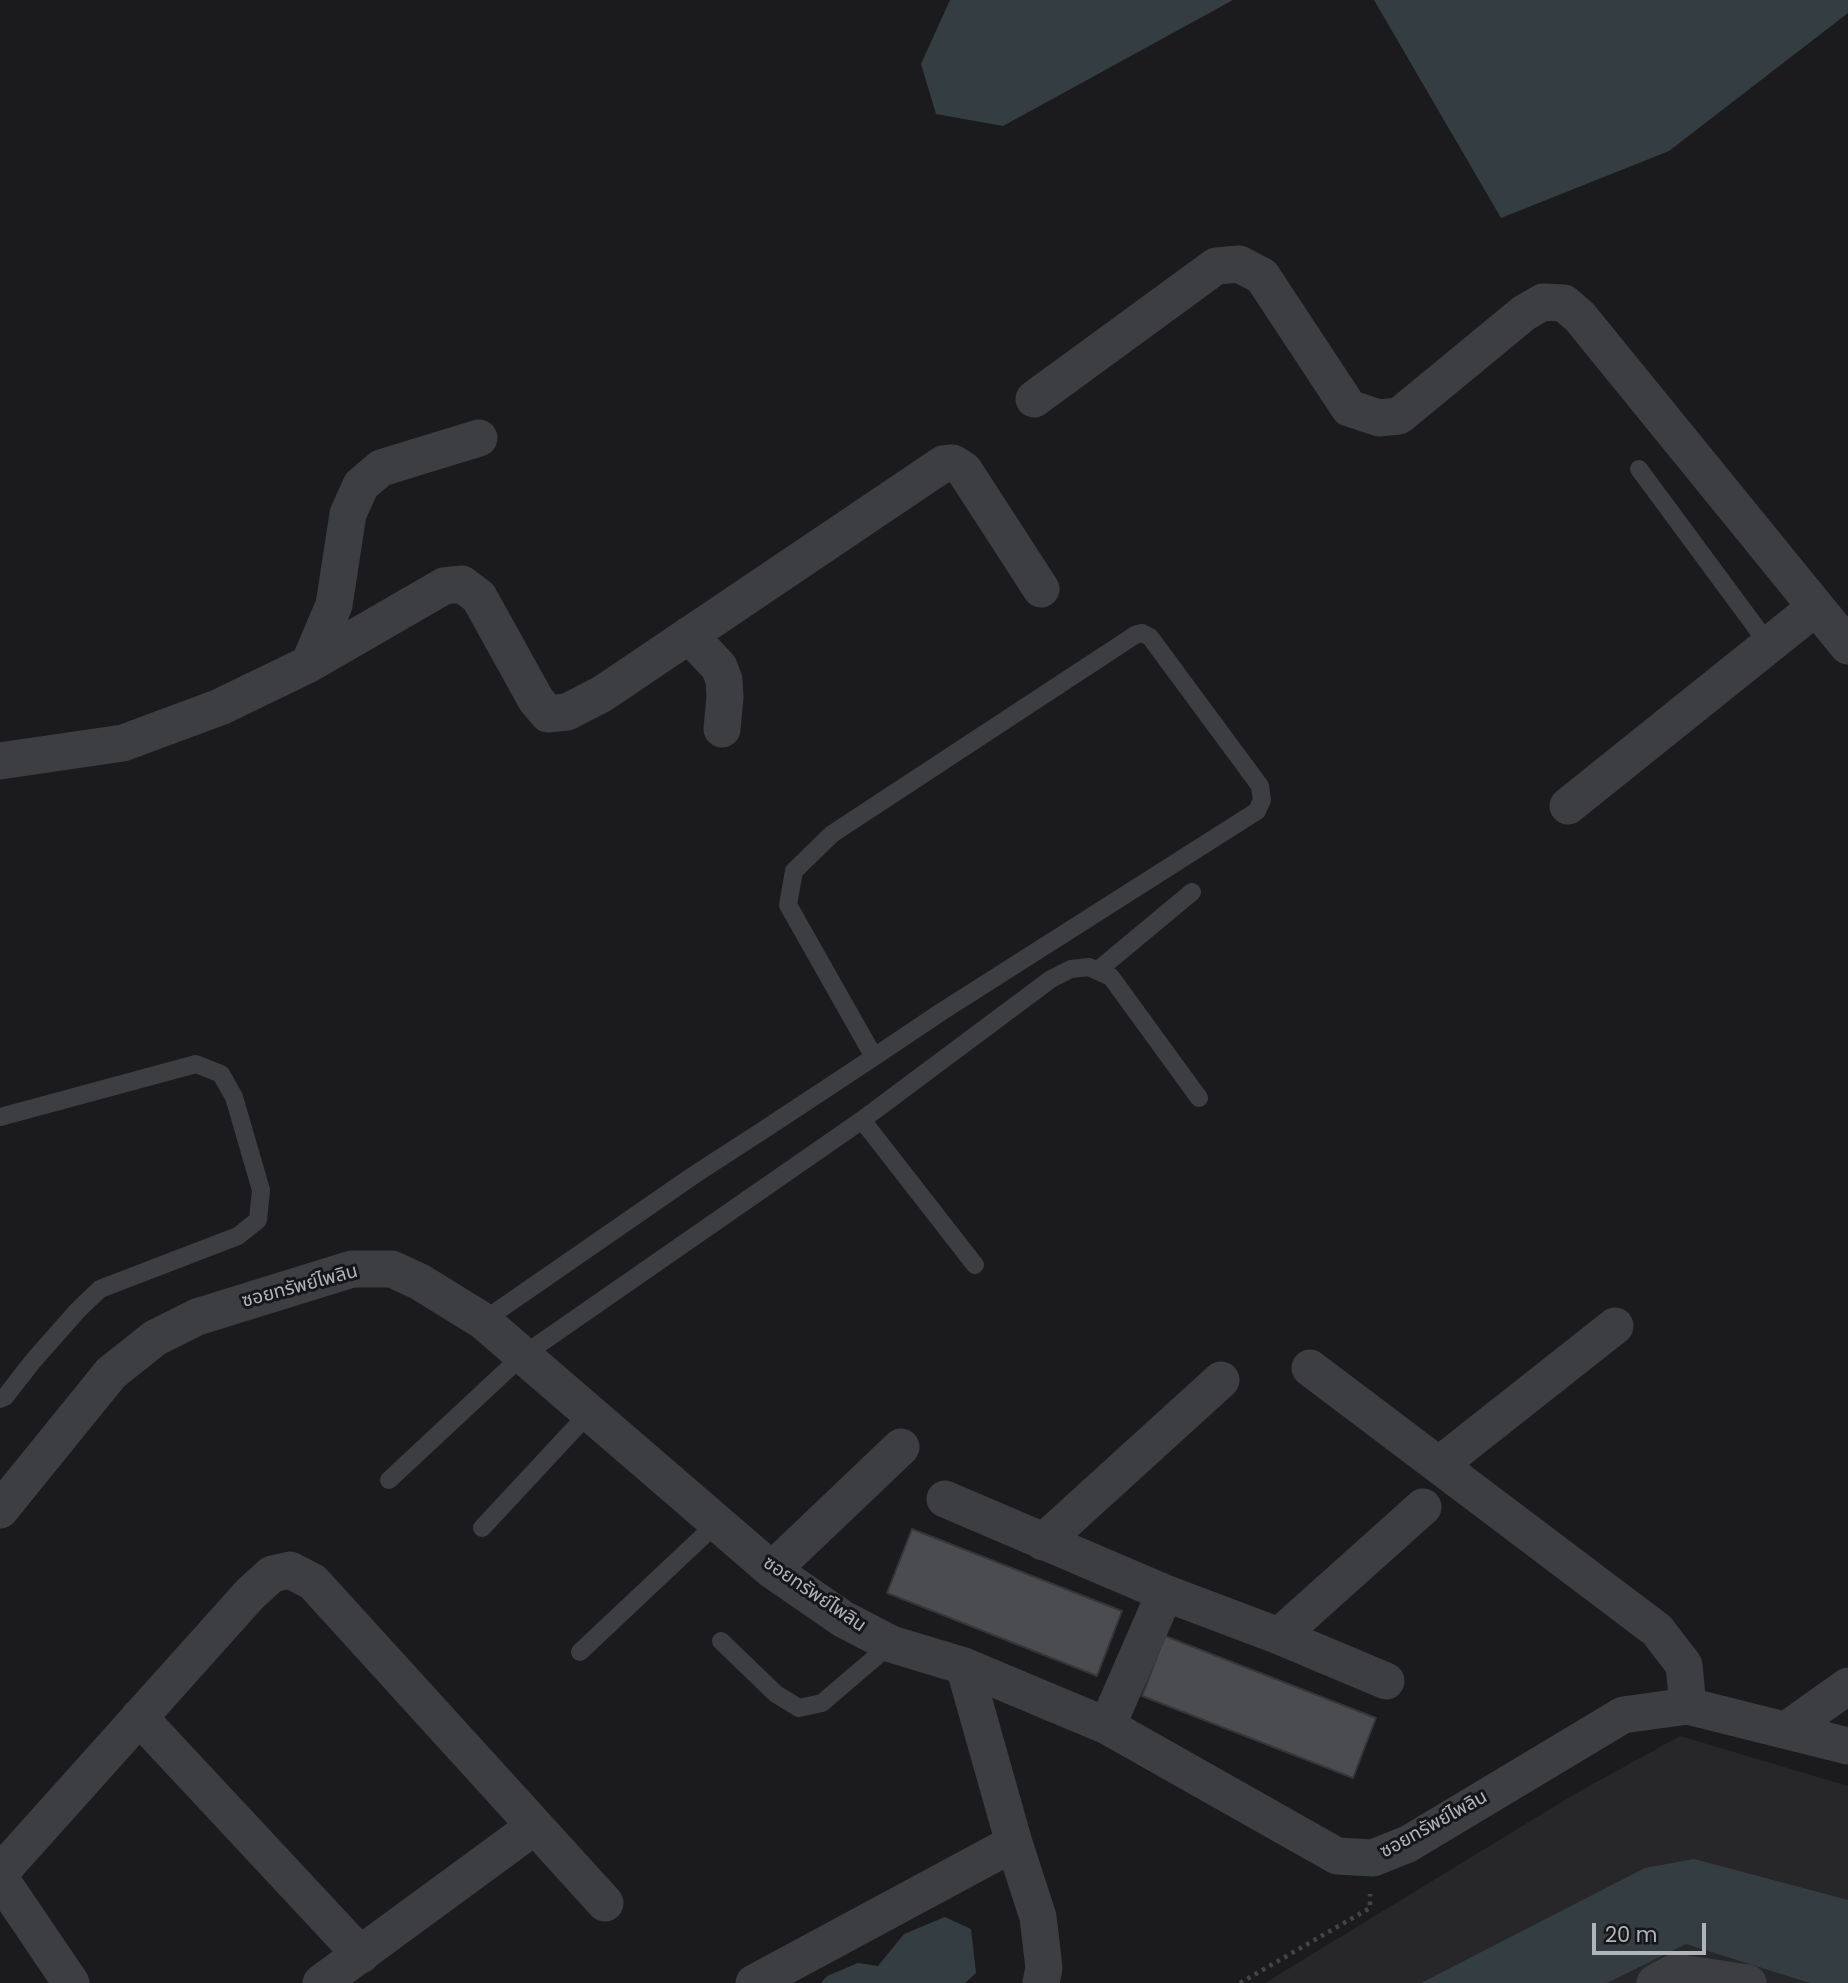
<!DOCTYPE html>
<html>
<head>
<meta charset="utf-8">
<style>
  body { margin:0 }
  #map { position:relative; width:1848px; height:1983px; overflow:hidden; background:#1b1b1d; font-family:Poppins,sans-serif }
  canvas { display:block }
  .scale { position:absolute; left:1592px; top:1923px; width:114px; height:32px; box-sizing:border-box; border:4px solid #afb5bb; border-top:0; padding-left:9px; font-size:21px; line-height:24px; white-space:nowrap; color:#afb5bb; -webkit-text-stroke:5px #161618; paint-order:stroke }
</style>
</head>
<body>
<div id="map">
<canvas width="1848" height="1983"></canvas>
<div class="scale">20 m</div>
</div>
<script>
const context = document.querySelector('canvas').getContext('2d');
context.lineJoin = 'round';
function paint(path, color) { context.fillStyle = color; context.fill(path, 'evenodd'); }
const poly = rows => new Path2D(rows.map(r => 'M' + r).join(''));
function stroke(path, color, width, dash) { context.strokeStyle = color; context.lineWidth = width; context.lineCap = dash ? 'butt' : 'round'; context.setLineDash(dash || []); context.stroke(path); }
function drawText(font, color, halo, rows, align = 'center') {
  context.font = font + ' Poppins,"Noto Sans Thai",sans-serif'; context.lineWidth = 6; context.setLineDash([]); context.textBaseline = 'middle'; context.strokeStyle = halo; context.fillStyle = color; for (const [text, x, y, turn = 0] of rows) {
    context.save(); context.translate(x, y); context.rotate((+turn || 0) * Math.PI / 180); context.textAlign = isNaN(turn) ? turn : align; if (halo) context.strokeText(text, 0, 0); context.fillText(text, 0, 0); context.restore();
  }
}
paint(poly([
  [1680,1736,1848,1786,1848,1983,1265,1983,1573,1795]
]), '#27272a');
paint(poly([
  [950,0,1233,0,1003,126,936,114,921,64],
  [1374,0,1848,0,1848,13,1669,151,1501,218],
  [1694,1859,1848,1900,1848,1983,1810,1983,1686,1944,1607,1983,1421,1983,1645,1868],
  [945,1917,971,1929,976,1973,965,1983,821,1983,827,1976,858,1963,878,1966,904,1934]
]), '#343e42');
const building = poly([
  [912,1529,1122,1611,1097,1676,887,1593,912,1529],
  [1165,1636,1376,1718,1353,1778,1142,1696,1165,1636]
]);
paint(building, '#4a4c4f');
stroke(building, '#353639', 2);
stroke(poly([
  [1240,1983,1370,1908,1370,1894]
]), '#424548', 4.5, [3.5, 5]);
stroke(poly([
  [1639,469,1769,645],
  [1097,971,1192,892],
  [0,1117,196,1064,221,1074,234,1097,261,1190,258,1220,238,1236,100,1289,78,1310,33,1361,5,1397,0,1399],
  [862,1120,975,1265],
  [483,1321,694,1175,768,1127,874,1057,941,1012,1257,811,1262,800,1260,786,1150,637,1142,633,1135,635,832,834,794,871,788,905,874,1057],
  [389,1480,522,1356,862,1120,1051,979,1071,969,1089,967,1111,977,1199,1098],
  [482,1528,589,1413],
  [721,1641,776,1694,799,1708,822,1703,891,1644],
  [580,1652,717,1523]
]), '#3c3e42', 18);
stroke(poly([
  [1034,399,1216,266,1239,264,1262,276,1349,408,1379,418,1399,416,1524,313,1543,302,1564,303,1580,317,1816,607],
  [689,635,719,667,724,680,725,697,722,729],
  [309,664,444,586,462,584,479,597,536,700,548,714,567,712,602,694,943,464,953,463,964,470,1041,589],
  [0,761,123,743,220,707,309,664,334,605,348,514,361,485,381,468,479,438],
  [1568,806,1816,607,1848,646],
  [1310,1368,1657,1630,1684,1665,1688,1706],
  [1439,1465,1615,1326],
  [945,1499,1165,1593,1279,1636,1386,1681],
  [0,1510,111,1373,155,1338,197,1317,352,1269,392,1269,420,1282,483,1321,772,1570,843,1619,891,1644,964,1666,1107,1726,1337,1856,1373,1858,1408,1844,1623,1715,1688,1706,1848,1746],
  [1043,1542,1221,1380],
  [772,1570,901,1447],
  [1279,1636,1423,1507],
  [964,1666,1014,1843,1038,1917,1044,1968,1041,1983],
  [139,1717,361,1955],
  [1107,1726,1165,1593],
  [1786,1730,1848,1686],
  [535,1826,605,1903],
  [0,1873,250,1594,272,1574,290,1570,313,1582,535,1826,321,1983],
  [0,1878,71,1983],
  [754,1983,1014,1843],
  [1655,1983,1675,1972,1748,1983]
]), '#3c3e42', 37);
drawText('19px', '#afb5bb', '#161618', [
  ["ซอยทรัพย์ไพลิน",300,1287,-15],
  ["ซอยทรัพย์ไพลิน",814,1595,34],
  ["ซอยทรัพย์ไพลิน",1434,1825,-29]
]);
</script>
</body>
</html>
